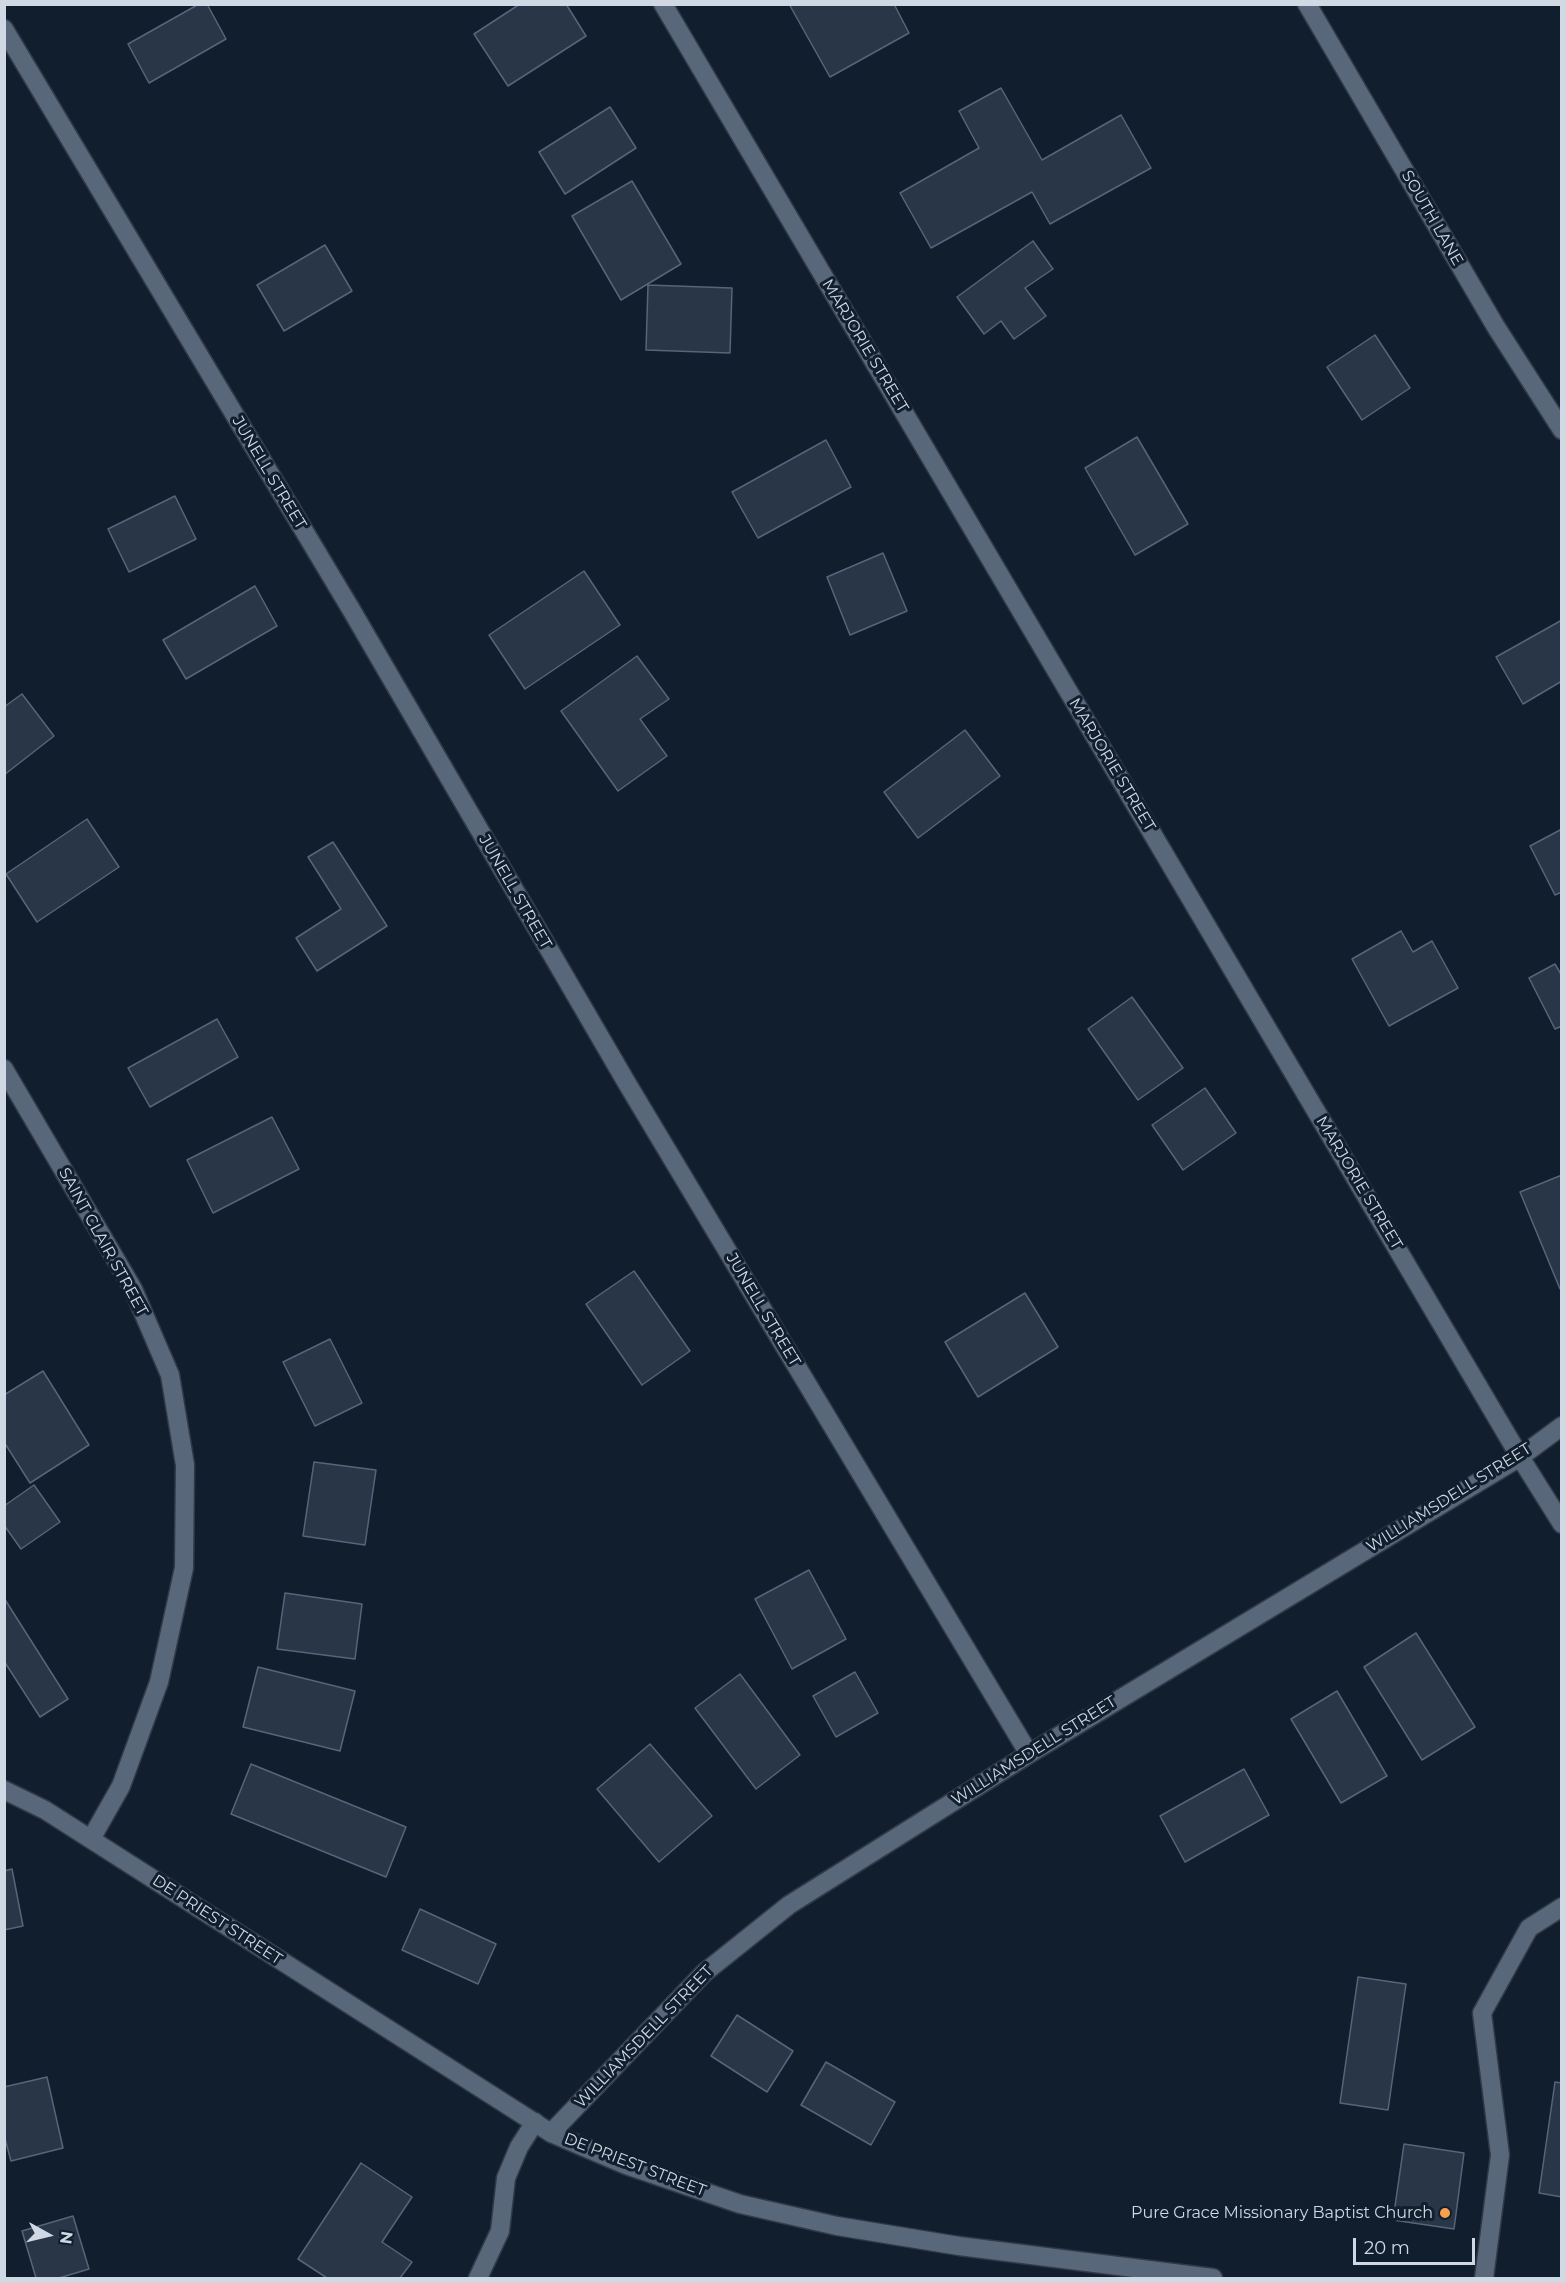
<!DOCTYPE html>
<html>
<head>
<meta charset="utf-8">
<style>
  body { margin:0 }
  #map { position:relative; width:1566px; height:2283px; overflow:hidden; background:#111e2e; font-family:Montserrat,sans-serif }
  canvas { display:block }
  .frame { position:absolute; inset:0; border:6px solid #cfd8e3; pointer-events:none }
  .north { position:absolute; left:18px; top:2205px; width:60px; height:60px; -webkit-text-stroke:4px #111e2e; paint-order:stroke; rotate:98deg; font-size:16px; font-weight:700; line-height:24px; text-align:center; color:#cfd8e3 }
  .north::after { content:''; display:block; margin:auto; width:21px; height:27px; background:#cfd8e3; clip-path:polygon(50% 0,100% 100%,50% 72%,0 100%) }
  .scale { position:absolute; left:1353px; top:2238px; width:122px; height:27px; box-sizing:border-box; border:3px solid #cfd8e3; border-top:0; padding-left:8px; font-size:18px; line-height:21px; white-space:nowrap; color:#cfd8e3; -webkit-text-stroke:4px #111e2e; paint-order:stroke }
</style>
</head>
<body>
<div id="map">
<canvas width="1566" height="2283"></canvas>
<div class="frame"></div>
<div class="north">N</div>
<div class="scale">20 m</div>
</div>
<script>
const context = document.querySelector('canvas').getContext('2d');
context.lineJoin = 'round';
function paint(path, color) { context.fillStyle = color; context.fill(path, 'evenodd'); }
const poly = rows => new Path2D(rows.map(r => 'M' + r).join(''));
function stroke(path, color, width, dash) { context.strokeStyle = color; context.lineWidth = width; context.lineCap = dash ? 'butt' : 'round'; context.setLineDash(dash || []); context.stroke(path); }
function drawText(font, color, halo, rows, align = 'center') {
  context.font = font + ' Montserrat,sans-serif'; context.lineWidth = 6; context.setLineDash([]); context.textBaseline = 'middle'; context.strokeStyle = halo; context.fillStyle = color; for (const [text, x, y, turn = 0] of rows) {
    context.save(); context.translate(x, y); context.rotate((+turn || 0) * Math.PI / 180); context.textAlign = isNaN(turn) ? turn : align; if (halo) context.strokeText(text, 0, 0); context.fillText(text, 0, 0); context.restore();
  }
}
const building = poly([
  [199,4,207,4,226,39,149,83,128,44,199,4],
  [520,4,566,4,586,36,508,86,474,34,520,4],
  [789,4,894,4,909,33,830,77,789,4],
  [1001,88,1042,160,1121,115,1151,168,1050,224,1032,192,931,248,900,193,979,148,959,111,1001,88],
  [610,107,636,148,565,194,539,152,610,107],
  [632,181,681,264,621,300,572,216,632,181],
  [1033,241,1053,269,1025,288,1046,316,1014,339,1001,321,984,334,957,297,1033,241],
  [325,245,352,291,284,331,257,285,325,245],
  [648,285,732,288,730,353,646,350,648,285],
  [1375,335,1410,388,1362,420,1327,367,1375,335],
  [1137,437,1188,524,1135,555,1085,468,1137,437],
  [826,440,851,487,758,538,732,492,826,440],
  [175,496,196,539,129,572,108,529,175,496],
  [883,553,907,611,850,635,827,577,883,553],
  [584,571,620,625,525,689,489,635,584,571],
  [255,586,277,626,186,679,163,640,255,586],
  [1562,620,1562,681,1523,704,1496,657,1562,620],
  [637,656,669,699,640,719,667,756,618,791,561,711,637,656],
  [22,694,54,736,4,775,4,707,22,694],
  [965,730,1000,776,918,838,884,792,965,730],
  [87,819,119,867,37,922,6,874,87,819],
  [1562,829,1562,892,1555,895,1530,846,1562,829],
  [333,842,387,926,317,971,296,938,341,909,308,857,333,842],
  [1401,931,1413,952,1432,941,1458,988,1389,1026,1352,959,1401,931],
  [1555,964,1562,976,1562,1026,1555,1029,1529,978,1555,964],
  [1132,997,1183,1068,1138,1100,1088,1029,1132,997],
  [217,1019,238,1057,150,1107,128,1068,217,1019],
  [1205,1088,1236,1133,1183,1170,1152,1125,1205,1088],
  [272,1117,299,1169,213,1213,187,1160,272,1117],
  [1562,1175,1562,1288,1560,1289,1520,1192,1562,1175],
  [634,1271,690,1351,642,1385,586,1304,634,1271],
  [1025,1293,1058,1347,978,1397,945,1342,1025,1293],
  [330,1339,362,1403,315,1426,283,1362,330,1339],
  [43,1371,89,1445,30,1483,4,1442,4,1395,43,1371],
  [314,1462,376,1470,365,1545,303,1536,314,1462],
  [34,1485,60,1522,21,1549,4,1525,4,1506,34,1485],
  [809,1570,846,1639,792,1669,755,1599,809,1570],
  [285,1593,362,1604,355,1659,277,1649,285,1593],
  [4,1598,68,1699,40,1717,4,1661,4,1598],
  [1416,1633,1475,1727,1422,1760,1364,1667,1416,1633],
  [258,1667,355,1691,340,1751,243,1727,258,1667],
  [855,1672,878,1713,836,1737,813,1696,855,1672],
  [740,1674,800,1755,756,1789,695,1708,740,1674],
  [1337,1691,1387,1776,1341,1803,1291,1719,1337,1691],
  [650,1744,712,1816,659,1862,597,1789,650,1744],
  [251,1764,406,1827,386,1877,231,1814,251,1764],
  [1244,1769,1269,1815,1185,1862,1160,1816,1244,1769],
  [12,1869,23,1926,4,1930,4,1871,12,1869],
  [420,1909,496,1944,478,1984,402,1950,420,1909],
  [1358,1977,1406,1984,1388,2110,1340,2103,1358,1977],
  [737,2015,793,2051,767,2092,711,2056,737,2015],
  [826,2062,895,2102,871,2145,801,2105,826,2062],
  [47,2077,63,2148,11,2161,4,2135,4,2087,47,2077],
  [1555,2082,1562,2083,1562,2197,1539,2193,1555,2082],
  [1404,2144,1464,2153,1454,2229,1393,2220,1404,2144],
  [361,2163,412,2197,382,2242,412,2262,400,2278,327,2278,298,2259,361,2163],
  [73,2216,89,2269,59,2278,36,2278,22,2231,73,2216]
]);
paint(building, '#293648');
stroke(building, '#576579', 1.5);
const lane = poly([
  [478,2278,500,2231,506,2178,519,2147,535,2122],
  [1484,2278,1500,2155,1482,2013,1529,1928,1562,1907]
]);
const street = poly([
  [663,4,1520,1457,1562,1524],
  [1307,4,1496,327,1562,430],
  [4,29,352,611,628,1085,1029,1754],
  [4,1069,133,1289,170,1375,185,1465,184,1568,159,1682,121,1786,91,1839],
  [551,2133,704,1973,789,1905,1029,1754,1520,1457,1562,1426]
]);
const secondary = poly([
  [4,1790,45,1810,551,2133,626,2165,740,2204,837,2226,959,2246,1213,2278]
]);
stroke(lane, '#323946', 21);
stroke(street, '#323946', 21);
stroke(secondary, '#323946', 21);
stroke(lane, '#58677a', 18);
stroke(street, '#58677a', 18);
stroke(secondary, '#58677a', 18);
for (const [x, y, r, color] of [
  [1445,2213,6,"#f8a04b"]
]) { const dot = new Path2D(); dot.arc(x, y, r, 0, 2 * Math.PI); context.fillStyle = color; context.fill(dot); stroke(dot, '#111e2e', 2); }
drawText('16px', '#cfd8e3', '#111e2e', [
  ["SOUTH LANE",1432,218,60],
  ["MARJORIE STREET",865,346,59],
  ["JUNELL STREET",269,473,59],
  ["MARJORIE STREET",1112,765,59],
  ["JUNELL STREET",515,892,60],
  ["MARJORIE STREET",1359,1183,59],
  ["SAINT CLAIR STREET",103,1242,61],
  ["JUNELL STREET",763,1310,59],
  ["WILLIAMSDELL STREET",1449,1498,-32],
  ["WILLIAMSDELL STREET",1034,1751,-32],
  ["DE PRIEST STREET",217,1920,33],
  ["WILLIAMSDELL STREET",644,2037,-46],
  ["DE PRIEST STREET",635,2165,21]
]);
drawText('16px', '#cfd8e3', '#111e2e', [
  ["Pure Grace Missionary Baptist Church",1433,2213]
], 'right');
</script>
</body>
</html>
